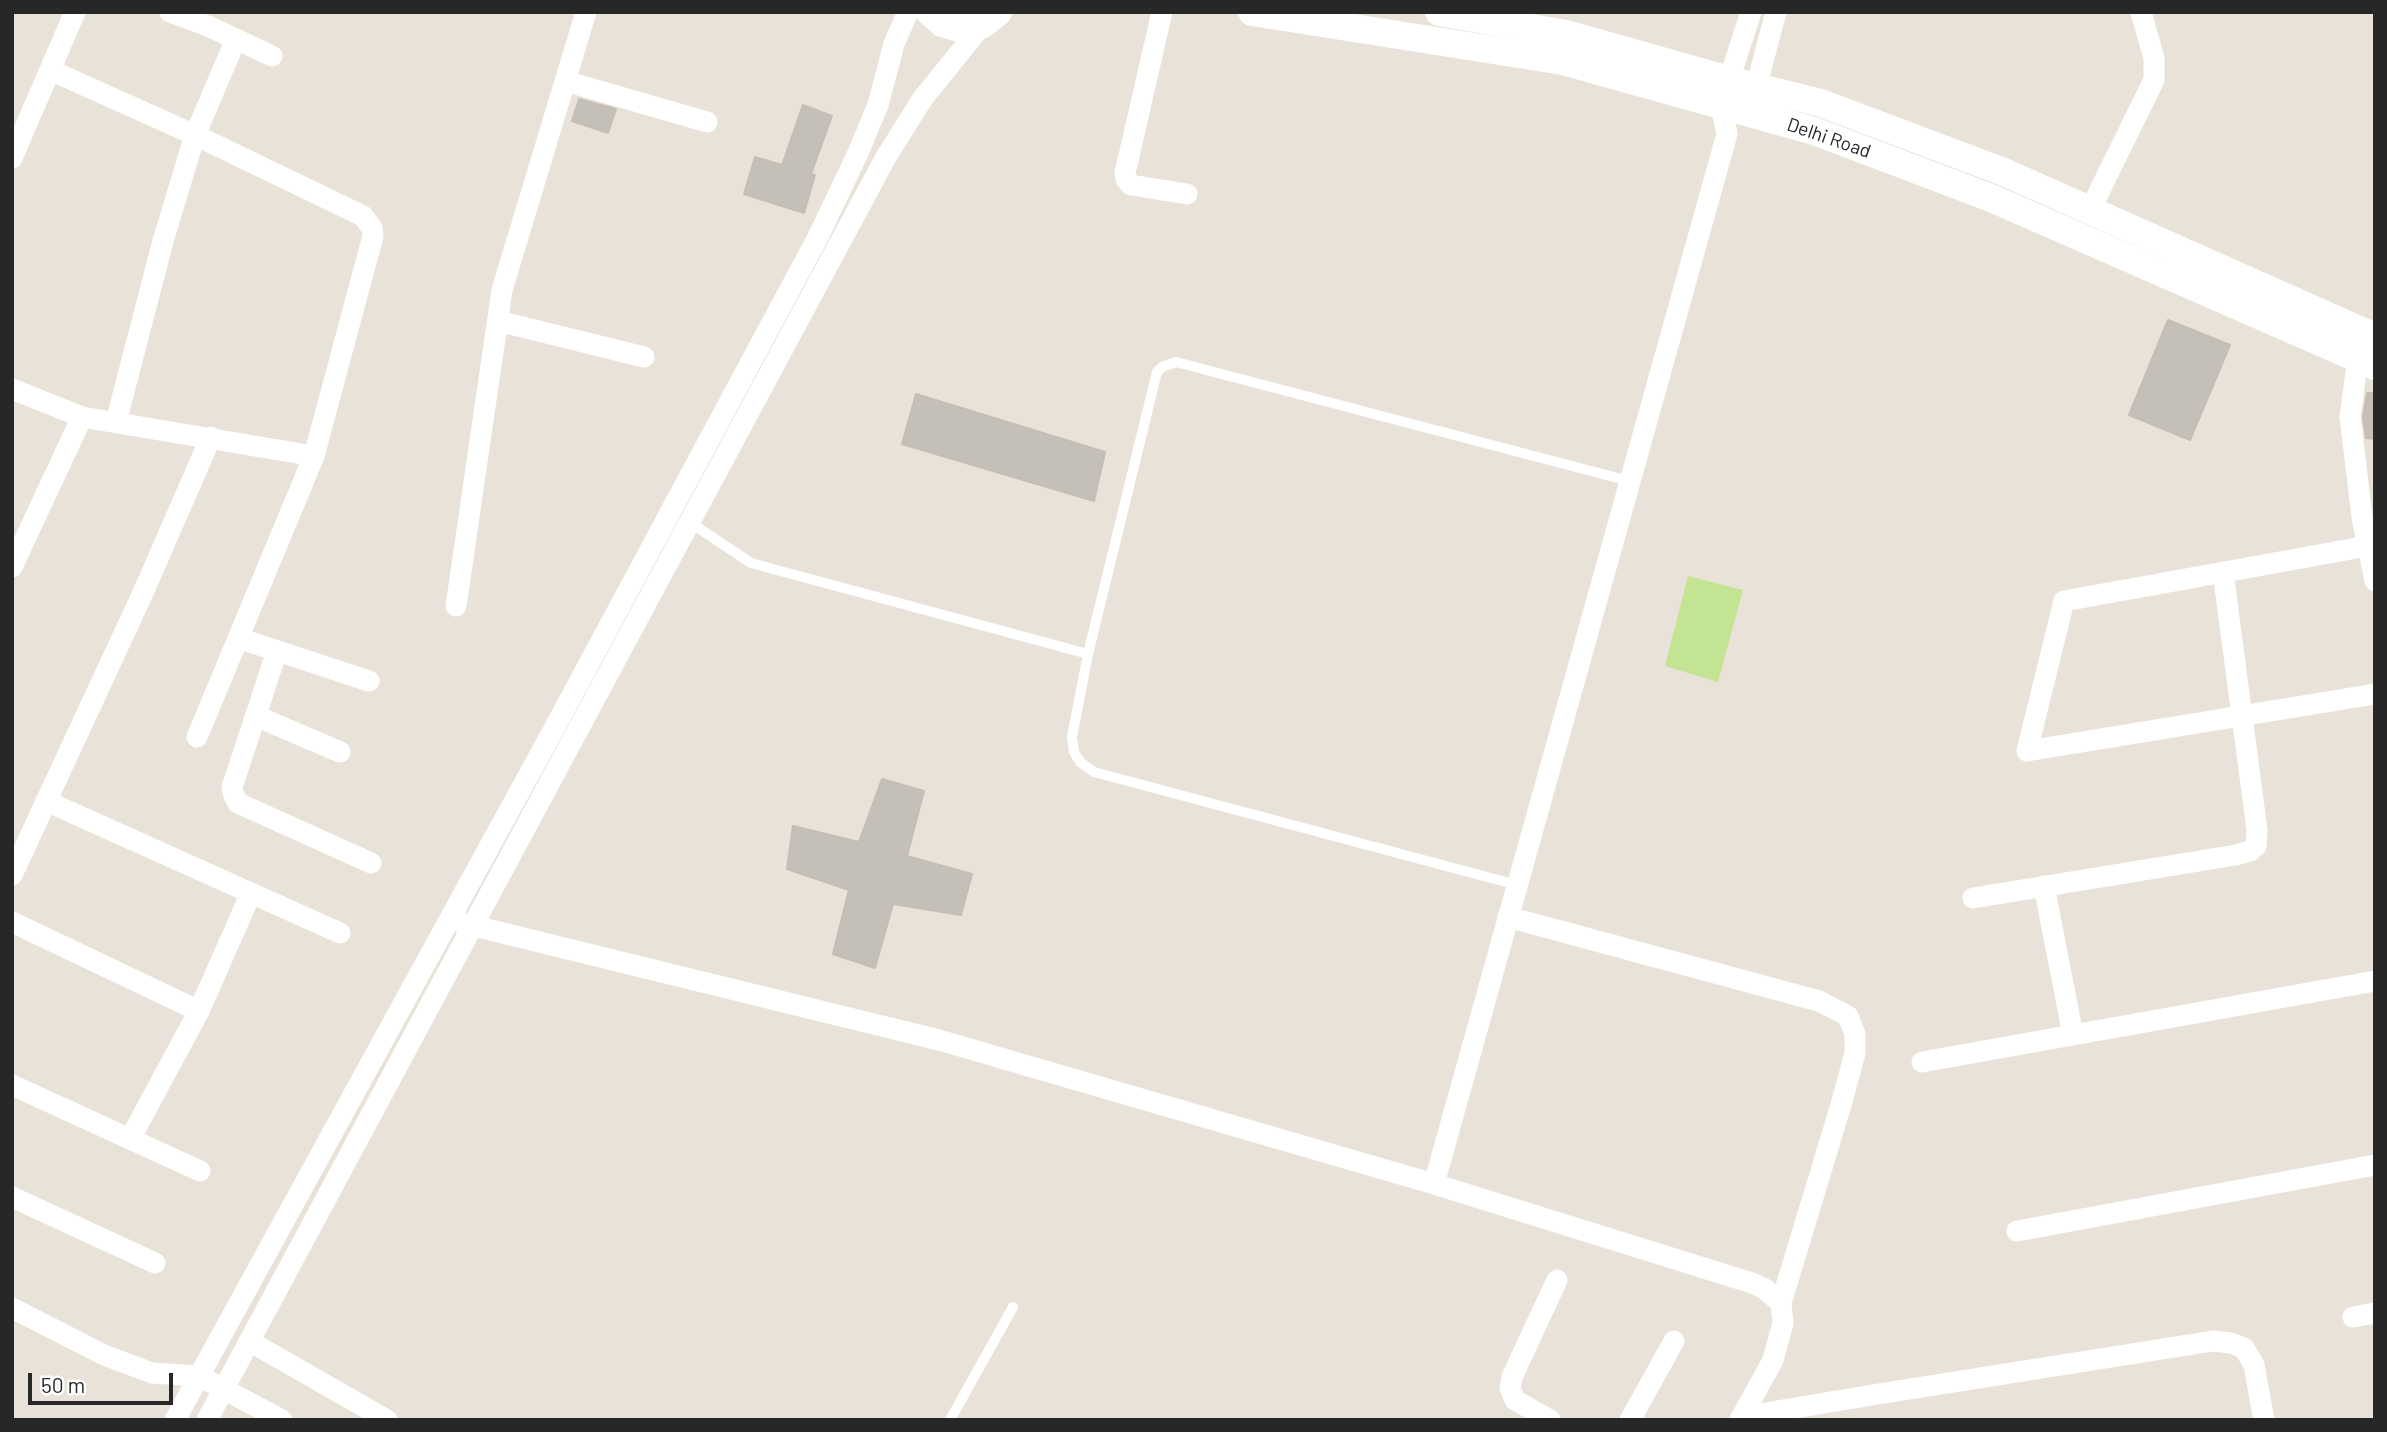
<!DOCTYPE html>
<html>
<head>
<meta charset="utf-8">
<style>
  body { margin:0 }
  #map { position:relative; width:2387px; height:1432px; overflow:hidden; background:#e9e2d8; font-family:Barlow,sans-serif }
  canvas { display:block }
  .frame { position:absolute; inset:0; border:14px solid #272727; pointer-events:none }
  .scale { position:absolute; left:28px; top:1373px; width:145px; height:32px; box-sizing:border-box; border:4px solid #272727; border-top:0; padding-left:9px; font-size:21px; line-height:24px; white-space:nowrap; color:#272727; -webkit-text-stroke:5px #fff; paint-order:stroke }
</style>
</head>
<body>
<div id="map">
<canvas width="2387" height="1432"></canvas>
<div class="frame"></div>
<div class="scale">50 m</div>
</div>
<script>
const context = document.querySelector('canvas').getContext('2d');
context.lineJoin = 'round';
function paint(path, color) { context.fillStyle = color; context.fill(path, 'evenodd'); }
const poly = rows => new Path2D(rows.map(r => 'M' + r).join(''));
function stroke(path, color, width, dash) { context.strokeStyle = color; context.lineWidth = width; context.lineCap = dash ? 'butt' : 'round'; context.setLineDash(dash || []); context.stroke(path); }
function drawText(font, color, halo, rows, align = 'center') {
  context.font = font + ' Barlow,sans-serif'; context.lineWidth = 5; context.setLineDash([]); context.textBaseline = 'middle'; context.strokeStyle = halo; context.fillStyle = color; for (const [text, x, y, turn = 0] of rows) {
    context.save(); context.translate(x, y); context.rotate((+turn || 0) * Math.PI / 180); context.textAlign = isNaN(turn) ? turn : align; if (halo) context.strokeText(text, 0, 0); context.fillText(text, 0, 0); context.restore();
  }
}
paint(poly([
  [1688,576,1743,590,1718,682,1665,666]
]), '#c2e493');
const building = poly([
  [579,99,616,109,608,133,572,121,579,99],
  [803,105,832,116,811,174,815,175,804,213,744,194,755,157,782,165,803,105],
  [2168,320,2230,345,2190,440,2129,415,2168,320],
  [2367,393,2375,393,2375,439,2366,438,2363,417,2367,393],
  [916,394,1105,452,1094,501,902,444,916,394],
  [882,779,924,791,907,856,972,874,961,915,893,904,875,968,833,954,849,890,787,869,793,826,859,842,882,779]
]);
paint(building, '#c4bfb8');
stroke(building, '#c4beb3', 2);
stroke(poly([
  [691,523,751,563,1088,654],
  [1517,885,1094,772,1080,762,1074,752,1072,737,1088,654,1157,372,1162,367,1176,362,1629,481],
  [950,1420,1013,1307]
]), '#fff', 10);
stroke(poly([
  [170,12,208,26,272,56],
  [1162,12,1125,173,1126,179,1131,185,1187,194],
  [50,70,195,135,363,216,372,228,373,236,314,456,197,737],
  [565,81,707,122],
  [1753,99,1776,12],
  [12,158,75,12],
  [2090,210,2154,80,2154,58,2141,12],
  [498,321,644,357],
  [2362,345,2358,358,2350,417,2362,517,2375,581],
  [12,389,82,417,314,456],
  [116,422,163,241,195,135,236,39],
  [2368,546,2064,601,2027,751,2375,694],
  [12,567,82,417],
  [456,606,502,290,586,12],
  [238,638,369,681],
  [277,651,232,787,234,796,238,803,371,863],
  [256,716,340,752],
  [46,801,340,933],
  [12,875,142,595,211,437],
  [2044,886,2073,1035],
  [1973,898,2236,855,2250,851,2256,846,2257,830,2223,572],
  [1508,917,1819,1001,1848,1016,1855,1034,1855,1053,1841,1105,1781,1303],
  [12,922,199,1011],
  [462,923,939,1040,1434,1184,1752,1283,1765,1289,1781,1303,1783,1323,1773,1360,1740,1420],
  [1922,1062,2375,981],
  [12,1085,200,1171],
  [130,1139,199,1011,251,893],
  [1434,1184,1727,134,1721,105,1751,12],
  [12,1197,155,1263],
  [2017,1231,2375,1165],
  [12,1308,104,1355,152,1373,199,1376,282,1420],
  [2353,1317,2375,1313],
  [249,1341,387,1420],
  [1741,1417,1872,1395,2213,1341,2231,1343,2244,1348,2254,1365,2264,1420],
  [175,1420,555,727,818,237,858,153,878,105,894,44,908,12],
  [207,1420,886,157,923,98,983,24],
  [1550,1420,1515,1400,1510,1388,1512,1377,1557,1280],
  [1630,1420,1674,1341]
]), '#fff', 21);
stroke(poly([
  [930,12,942,23,956,27,983,24,998,12],
  [1252,12,1563,61,1814,131,1991,198,2375,366],
  [1439,12,1566,34,1729,80,1821,103,2004,172,2375,337]
]), '#fff', 28);
drawText('19px', '#272727', '#fff', [
  ["Delhi Road",1829,138,19]
]);
</script>
</body>
</html>
